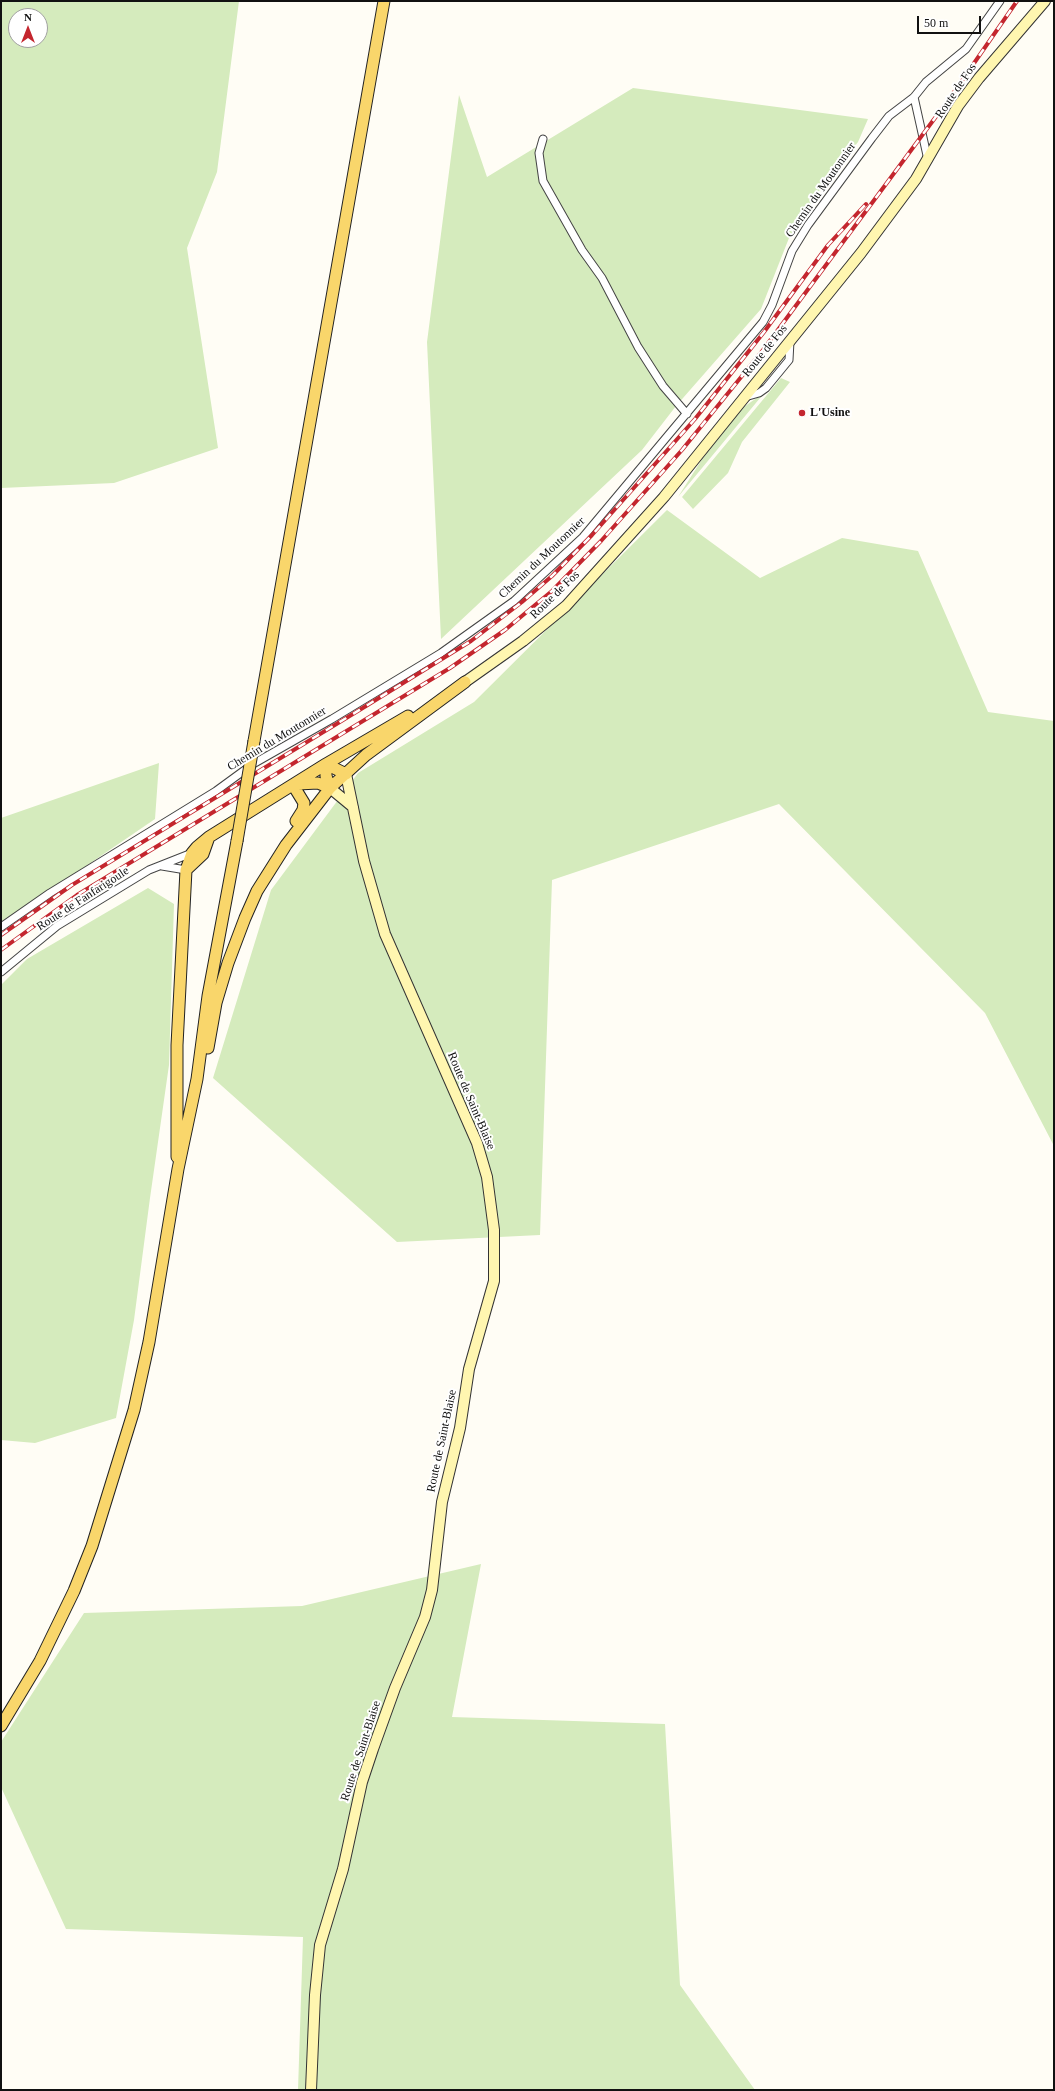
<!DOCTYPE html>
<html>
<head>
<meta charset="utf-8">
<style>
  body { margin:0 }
  #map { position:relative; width:1055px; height:2091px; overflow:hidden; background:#fffdf5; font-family:"Times New Roman",serif }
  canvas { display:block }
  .frame { position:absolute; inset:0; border:2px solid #111; pointer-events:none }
  .north { position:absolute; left:8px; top:8px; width:40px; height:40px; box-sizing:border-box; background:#fff; border:1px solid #a0a0a0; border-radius:50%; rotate:0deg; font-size:11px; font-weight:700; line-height:16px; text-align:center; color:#111 }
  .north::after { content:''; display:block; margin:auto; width:14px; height:18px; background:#c4262e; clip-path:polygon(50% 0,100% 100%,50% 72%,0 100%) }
  .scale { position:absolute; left:917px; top:16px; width:64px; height:18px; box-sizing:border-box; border:2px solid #111; border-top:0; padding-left:5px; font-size:12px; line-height:14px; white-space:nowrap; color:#111; -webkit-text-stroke:3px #fff; paint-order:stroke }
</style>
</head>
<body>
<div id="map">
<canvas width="1055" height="2091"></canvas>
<div class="frame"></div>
<div class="north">N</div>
<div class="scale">50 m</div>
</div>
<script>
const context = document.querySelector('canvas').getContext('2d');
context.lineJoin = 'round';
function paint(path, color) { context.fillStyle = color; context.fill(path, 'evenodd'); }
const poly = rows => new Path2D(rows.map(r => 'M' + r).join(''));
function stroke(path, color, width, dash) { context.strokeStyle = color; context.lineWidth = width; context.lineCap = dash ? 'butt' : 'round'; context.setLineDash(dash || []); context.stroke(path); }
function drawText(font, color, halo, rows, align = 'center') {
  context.font = font + ' "Times New Roman",serif'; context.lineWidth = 4; context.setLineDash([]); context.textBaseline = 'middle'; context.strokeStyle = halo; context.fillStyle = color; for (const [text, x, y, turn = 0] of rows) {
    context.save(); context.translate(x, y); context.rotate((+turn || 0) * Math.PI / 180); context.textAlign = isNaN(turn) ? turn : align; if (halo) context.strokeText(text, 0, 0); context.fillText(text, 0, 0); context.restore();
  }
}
paint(poly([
  [1,1,239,1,217,172,187,248,218,448,114,483,1,488],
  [16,16,40,16,40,40,16,40],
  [633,88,868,119,858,142,819,191,789,238,761,309,676,406,642,450,441,639,427,342,459,95,487,177],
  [781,378,790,382,742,442,728,473,693,509,682,497],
  [765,392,678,497,706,453,741,409],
  [667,510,760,578,842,538,918,551,988,712,1054,721,1054,1146,985,1013,779,804,552,880,540,1235,397,1242,213,1078,271,890,358,773,474,702],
  [159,763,155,819,1,924,1,818],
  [148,888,174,904,169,1065,150,1198,134,1320,116,1418,35,1443,1,1440,1,985,27,959],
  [481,1564,452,1717,665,1724,680,1985,755,2090,298,2090,303,1937,66,1929,1,1787,1,1742,84,1613,302,1606]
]), '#d5ebbd');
const street = poly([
  [914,97,928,160],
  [543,139,539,153,543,181,582,250,602,278,638,347,663,386,687,414],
  [745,397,759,393,766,388,789,360,790,341],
  [162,866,186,870],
  [1,927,50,893,216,791,253,764,332,719,441,653,514,601,583,537,763,322,772,305,792,251,808,225,872,138,889,116,914,97,926,82,966,49,1000,1],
  [1,972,57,926,149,870,192,853]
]);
const secondary = poly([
  [465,682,523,641,566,606,664,497,861,253,916,179,958,106,979,78,1045,1],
  [330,788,353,807],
  [311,2090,315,1995,320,1945,343,1869,362,1782,373,1749,395,1688,425,1617,432,1590,442,1502,460,1428,469,1369,494,1281,494,1230,487,1177,477,1143,385,934,364,861,346,774]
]);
const primary = poly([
  [254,741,384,1],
  [298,784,318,783,330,788],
  [293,785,304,803,303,810,296,821],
  [330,788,326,776,326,764,346,774],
  [209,837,203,854,186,870,192,853,197,847,209,837,326,764,408,716],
  [208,1048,216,1003,228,963,245,918,257,891,286,845,330,788,366,755,465,682],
  [177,1157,177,1045,186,870],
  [1,1726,40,1661,74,1591,92,1546,134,1410,149,1342,178,1169,197,1079,208,996,237,841]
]);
stroke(street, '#444', 9);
stroke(secondary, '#333', 12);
stroke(primary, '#222', 13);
stroke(street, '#fff', 7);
stroke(secondary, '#fff6b0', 10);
stroke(primary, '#f9d66b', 11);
const rail = poly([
  [1,935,72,885,366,706,471,641,522,602,552,576,592,535,695,419,764,332,828,245,866,204],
  [1,950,77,895,450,668,505,630,552,591,601,541,682,450,763,350,952,95,1017,1]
]);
stroke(rail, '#c4262e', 4);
stroke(rail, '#fff', 2.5, [8]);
const primaryBridge = poly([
  [237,841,254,741]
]);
stroke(primaryBridge, '#222', 13, []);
stroke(primaryBridge, '#f9d66b', 11);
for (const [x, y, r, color] of [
  [802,413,4,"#c4262e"]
]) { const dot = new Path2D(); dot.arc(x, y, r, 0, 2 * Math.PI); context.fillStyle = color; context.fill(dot); stroke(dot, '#fff', 1.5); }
drawText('12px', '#111', '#fff', [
  ["Route de Fos",956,91,-56],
  ["Chemin du Moutonnier",821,190,-55],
  ["Route de Fos",765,351,-51],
  ["Chemin du Moutonnier",542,558,-43],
  ["Route de Fos",555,595,-44],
  ["Chemin du Moutonnier",277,739,-31],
  ["Route de Fanfarigoule",83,899,-33],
  ["Route de Saint-Blaise",471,1101,67],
  ["Route de Saint-Blaise",442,1441,-78],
  ["Route de Saint-Blaise",361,1751,-72]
]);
drawText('bold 12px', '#111', '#fff', [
  ["L'Usine",810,413]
], 'left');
</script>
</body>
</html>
